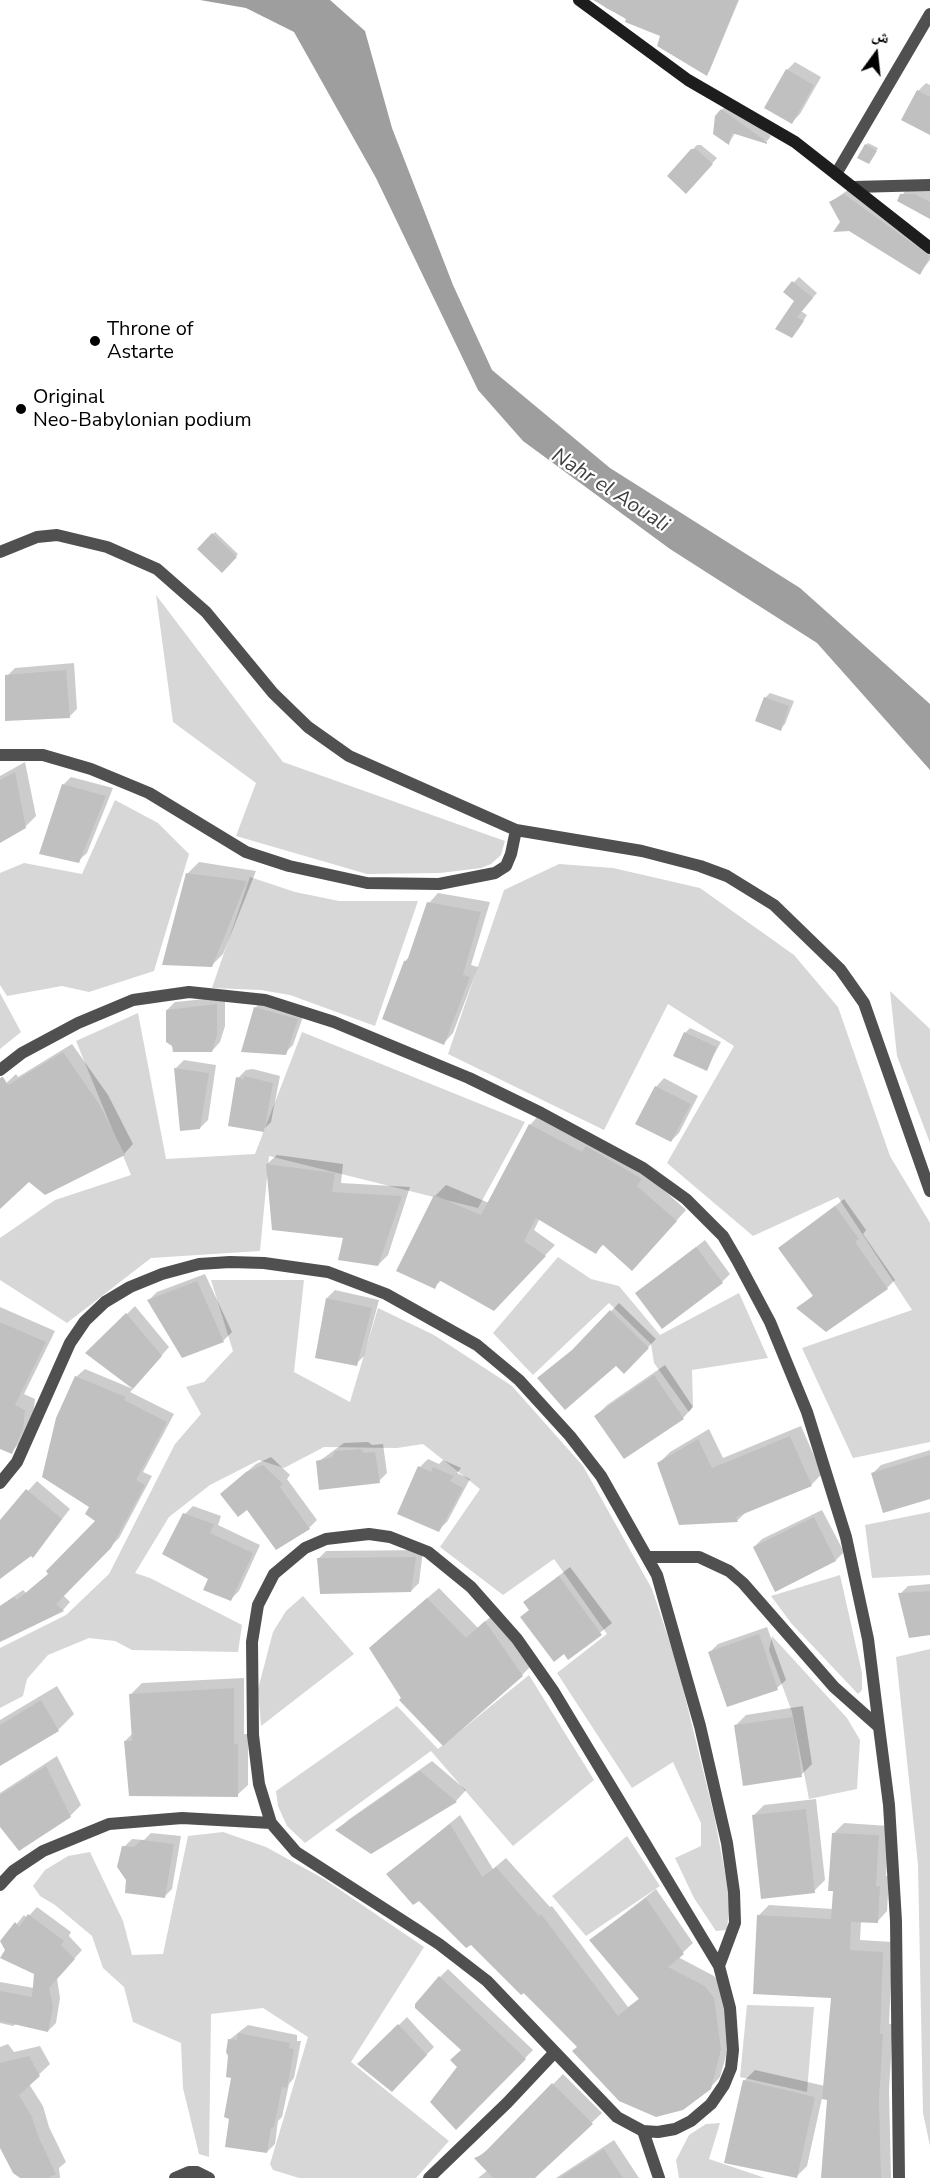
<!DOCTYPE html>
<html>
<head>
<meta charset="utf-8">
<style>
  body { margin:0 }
  #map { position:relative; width:930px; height:2178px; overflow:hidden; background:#fff; font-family:"Nunito Sans","Noto Naskh Arabic",sans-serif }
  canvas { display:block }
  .north { position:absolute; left:846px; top:24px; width:60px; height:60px; -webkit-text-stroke:4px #fff; paint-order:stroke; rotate:15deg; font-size:16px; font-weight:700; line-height:24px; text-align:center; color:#000 }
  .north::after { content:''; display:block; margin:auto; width:21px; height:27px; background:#000; clip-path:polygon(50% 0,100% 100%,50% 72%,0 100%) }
</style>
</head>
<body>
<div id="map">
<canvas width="930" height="2178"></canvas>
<div class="north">ش</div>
</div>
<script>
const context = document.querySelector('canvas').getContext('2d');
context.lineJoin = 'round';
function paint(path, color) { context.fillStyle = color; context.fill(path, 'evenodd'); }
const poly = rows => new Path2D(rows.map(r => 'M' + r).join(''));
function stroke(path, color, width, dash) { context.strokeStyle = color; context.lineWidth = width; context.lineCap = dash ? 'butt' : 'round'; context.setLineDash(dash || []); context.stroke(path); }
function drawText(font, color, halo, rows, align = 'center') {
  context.font = font + ' "Nunito Sans",sans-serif'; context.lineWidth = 4.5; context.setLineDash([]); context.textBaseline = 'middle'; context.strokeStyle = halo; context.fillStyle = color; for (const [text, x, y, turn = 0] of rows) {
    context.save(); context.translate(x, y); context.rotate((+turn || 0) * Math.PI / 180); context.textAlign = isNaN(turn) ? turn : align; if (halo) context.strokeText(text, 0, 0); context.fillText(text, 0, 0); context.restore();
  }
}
paint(poly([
  [156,595,283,762,505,841,501,855,491,864,481,868,440,873,367,874,236,836,256,783,173,722],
  [115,800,158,823,189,854,154,971,89,992,62,986,7,996,0,985,0,873,24,863,82,874],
  [559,864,613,868,700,888,794,955,838,1007,890,1156,930,1223,930,1442,853,1458,802,1348,912,1310,838,1197,753,1236,667,1163,734,1046,668,1004,604,1130,448,1054,504,890],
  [250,877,295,892,339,901,418,901,375,1026,290,995,261,990,212,988],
  [890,991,930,1029,930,1143,897,1056],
  [0,993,21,1032,0,1049],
  [138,1013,166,1159,255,1154,302,1032,525,1122,478,1208,269,1156,260,1251,151,1258,67,1323,0,1280,0,1238,55,1200,131,1175,76,1041],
  [558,1257,591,1279,619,1286,660,1335,739,1293,768,1358,692,1370,693,1406,689,1412,654,1363,651,1344,609,1303,533,1375,493,1333],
  [211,1280,304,1280,294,1372,350,1402,378,1308,434,1335,512,1386,583,1466,652,1589,677,1664,714,1815,730,1899,727,1930,716,1931,694,1898,675,1858,701,1846,701,1823,673,1762,632,1788,557,1673,607,1634,554,1559,503,1595,440,1547,480,1489,423,1444,397,1448,324,1447,284,1468,259,1460,210,1485,169,1517,135,1573,150,1578,242,1625,238,1652,132,1650,115,1641,89,1638,48,1655,27,1679,23,1696,0,1708,0,1648,66,1615,109,1574,175,1444,201,1414,186,1387,204,1382,233,1351],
  [930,1512,930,1575,872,1578,865,1525],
  [840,1575,862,1673,862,1690,858,1694,791,1623,771,1596],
  [303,1596,354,1654,261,1726,258,1689,273,1632,286,1611],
  [772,1636,847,1718,860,1740,857,1789,809,1799,792,1712,769,1650],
  [930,1649,930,2146,923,2113,918,1865,896,1657],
  [529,1675,594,1780,513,1846,431,1751,305,1843,287,1826,278,1806,276,1791,397,1706,438,1749],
  [223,1832,266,1847,324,1879,424,1947,351,2062,449,2141,416,2178,299,2178,273,2170,270,2164,308,2037,263,2008,211,2014,209,2157,199,2154,183,2088,181,2043,133,2022,124,1987,103,1968,92,1936,55,1905,40,1896,33,1886,45,1870,68,1856,90,1852,123,1921,132,1955,163,1954,188,1836],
  [627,1836,660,1886,586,1936,552,1896],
  [747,2005,814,2007,807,2092,740,2077],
  [720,2123,709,2159,765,2178,679,2178,676,2160,689,2135,706,2124]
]), '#d7d7d7');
paint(poly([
  [200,0,330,0,365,31,392,128,453,285,492,370,610,468,800,588,930,704,930,770,817,643,670,549,523,441,478,390,376,178,294,32,246,8]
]), '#9e9e9e');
paint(poly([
  [597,0,739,0,709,72,662,36,606,8],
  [795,62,821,77,800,114,792,122,787,70],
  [926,83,930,85,930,133,918,91],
  [727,104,771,136,767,141,735,133,729,143,716,117],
  [868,143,878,148,869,163,866,145],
  [697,145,701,145,717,158,691,187,692,150],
  [852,187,930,243,930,260,920,273,842,222,831,202],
  [909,187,922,187,930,191,930,217,902,195],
  [799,277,817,293,801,311,807,315,797,331,796,301,785,291],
  [215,532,238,554,222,571,199,549],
  [74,663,77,709,69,717,7,676,15,668],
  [770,693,794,701,785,724,780,729,765,698],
  [25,762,36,816,25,827,0,842,0,776],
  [71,777,113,788,87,853,78,861,63,785],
  [199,862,256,871,223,954,212,965,188,873],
  [438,893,490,902,471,965,478,967,453,1033,444,1043,405,961,410,956,429,903],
  [225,997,225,1026,220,1042,212,1051,167,1010,175,1002],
  [263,1000,305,1011,293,1045,285,1053,255,1008],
  [690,1028,721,1042,706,1069,685,1033],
  [72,1044,108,1095,133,1144,124,1154,45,1193,29,1180,0,1207,0,1089,16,1074,18,1077],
  [184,1060,216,1065,208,1120,200,1128,176,1068],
  [253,1069,280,1076,271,1122,263,1130,238,1078,246,1070],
  [664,1078,698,1096,679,1133,671,1141,656,1087],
  [540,1114,647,1175,686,1210,643,1258,604,1244,596,1252,540,1218,534,1230,555,1245,494,1309,442,1280,434,1287,435,1196,446,1185,489,1203,530,1125],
  [277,1155,343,1164,341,1183,410,1187,388,1255,378,1265,345,1236,267,1164],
  [844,1199,866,1230,863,1234,895,1280,887,1288,798,1308,814,1295,780,1248],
  [705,1240,730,1274,722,1282,637,1293],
  [205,1274,232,1332,224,1340,183,1356,149,1300,157,1292],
  [335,1290,379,1300,364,1356,356,1364,327,1298],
  [619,1303,656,1339,624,1372,616,1364,580,1344],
  [135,1306,169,1347,141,1379,88,1353],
  [0,1307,55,1331,24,1394,35,1399,33,1417,22,1441,11,1452,0,1448],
  [665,1365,693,1407,683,1418,596,1416,607,1405],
  [85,1369,133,1389,130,1392,174,1414,143,1472,152,1476,119,1538,63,1595,70,1602,63,1610,1,1640,0,1606,23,1590,26,1593,50,1574,97,1521,91,1507,76,1377],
  [801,1426,822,1474,811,1485,746,1512,738,1520,680,1524,659,1463,670,1452,709,1429,723,1458],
  [368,1442,372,1445,383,1444,387,1473,379,1481,318,1462,344,1443],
  [930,1450,930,1498,873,1473,881,1465],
  [271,1457,290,1475,287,1479,317,1520,309,1528,230,1486,256,1464],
  [428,1459,439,1464,443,1460,461,1468,457,1473,470,1479,447,1522,438,1530,420,1467],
  [37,1481,70,1509,33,1556,31,1554,0,1577,1,1521],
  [193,1506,221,1516,218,1525,260,1545,239,1591,231,1599,210,1578,185,1514],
  [822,1510,844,1552,836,1560,776,1590,754,1547,762,1539],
  [423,1550,419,1583,411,1591,318,1559,326,1551],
  [570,1567,612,1623,569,1658,525,1602],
  [930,1584,930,1634,900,1594,908,1586],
  [439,1588,478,1628,497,1611,533,1664,522,1675,403,1698,382,1637],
  [767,1627,786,1680,777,1688,728,1705,710,1652,718,1644],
  [244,1678,244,1734,248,1734,248,1785,237,1795,125,1741,133,1733,131,1694,142,1683],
  [57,1686,74,1714,58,1730,0,1765,0,1720],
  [803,1706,812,1764,801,1775,735,1726,746,1715],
  [57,1756,81,1805,70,1816,0,1825,0,1793],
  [432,1761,466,1790,456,1801,371,1852,338,1830,348,1820],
  [816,1799,825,1880,814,1891,753,1816,764,1805],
  [460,1815,493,1869,506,1858,550,1907,552,1906,628,2007,640,1998,591,1940,656,1889,693,1943,678,1957,714,1976,723,1988,731,2038,720,2077,710,2088,579,2046,471,1943,388,1874],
  [844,1823,889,1826,886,1876,889,1876,887,1911,877,1922,861,1921,860,1940,893,1942,889,2024,893,2024,889,2090,891,2178,822,2178,829,2099,822,2098,807,2166,796,2177,744,2081,755,2070,825,2086,833,1997,759,1915,769,1905,833,1909,834,1833],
  [151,1833,181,1836,172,1889,164,1897,127,1880,124,1847,132,1839,144,1840],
  [37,1907,71,1932,69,1936,82,1950,57,1978,60,1998,56,2023,48,2031,17,2023,13,2026,0,2023,0,1982,34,1988,35,1973,1,1943,24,1915,27,1918],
  [448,1969,533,2050,456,2128,459,2066,463,2049,440,1977],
  [407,2017,434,2047,392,2090,360,2064],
  [248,2025,297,2035,297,2041,301,2041,294,2078,289,2084,282,2117,278,2121,275,2144,267,2152,233,2077,229,2040],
  [8,2044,14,2052,40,2046,50,2064,29,2084,43,2106,49,2127,66,2162,59,2168,60,2178,23,2178,0,2144,0,2047],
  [563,2074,602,2113,533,2178,478,2178,488,2170,476,2158,493,2146],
  [614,2140,639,2178,556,2178]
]), '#0003');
paint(poly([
  [593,0,738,0,707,76,657,46,660,36,625,22,626,19],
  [786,69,814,85,792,124,764,108],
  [917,90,930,97,930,135,901,120],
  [721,109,767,142,767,144,732,133,729,145,713,134,715,116],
  [865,144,877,151,869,164,857,158],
  [691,149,696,149,713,164,686,194,667,176],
  [844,194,930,256,920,275,849,231,833,232,840,222,829,202],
  [900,194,915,194,930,202,930,219,897,201],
  [792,281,813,298,797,317,804,321,792,338,775,329,794,301,783,292],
  [212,533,237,557,222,573,197,549],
  [66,670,70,718,5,721,5,675],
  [764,697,789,706,781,731,755,721],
  [15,772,26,828,0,843,0,780],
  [62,784,106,796,79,863,39,854],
  [186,873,247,881,212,967,162,965],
  [427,902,481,912,463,975,470,977,444,1045,382,1019,404,961,407,961],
  [217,1004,217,1035,212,1052,173,1052,172,1046,166,1042,166,1010],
  [254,1007,298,1019,286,1055,241,1052],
  [684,1032,717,1047,707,1071,673,1056],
  [63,1052,99,1104,125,1155,45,1195,29,1182,0,1209,0,1078,3,1077,8,1085],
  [174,1068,209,1073,200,1129,180,1131],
  [244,1076,273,1083,264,1132,228,1126,236,1077,244,1079],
  [655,1086,691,1104,671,1142,635,1124],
  [529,1124,582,1152,586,1146,642,1179,637,1186,677,1221,632,1271,602,1244,596,1254,536,1218,524,1241,546,1256,494,1311,439,1280,435,1289,396,1271,434,1195,481,1215],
  [266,1164,335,1173,332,1192,402,1196,378,1266,338,1260,343,1238,272,1230],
  [835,1206,859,1239,855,1242,888,1289,826,1332,796,1308,813,1296,778,1248],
  [696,1247,723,1283,662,1329,635,1293],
  [197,1281,224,1342,182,1358,147,1300],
  [326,1298,372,1308,357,1366,315,1358],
  [610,1310,649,1348,624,1374,616,1366,565,1410,537,1378,572,1350],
  [126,1313,162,1356,133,1389,85,1353],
  [0,1322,46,1342,15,1405,25,1410,23,1429,12,1454,0,1449],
  [654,1375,684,1419,624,1459,594,1416],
  [75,1376,126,1397,124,1400,167,1422,136,1480,145,1485,111,1548,56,1604,64,1611,0,1642,0,1606,14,1597,17,1600,48,1574,46,1571,95,1521,85,1514,89,1507,42,1477,56,1418],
  [790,1436,812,1486,736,1517,738,1522,679,1525,657,1463,698,1439,712,1468],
  [360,1449,364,1453,375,1452,380,1483,319,1490,316,1461,332,1457,335,1451],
  [930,1455,930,1499,883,1513,871,1473],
  [263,1465,283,1484,280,1487,310,1529,276,1550,247,1510,238,1517,220,1494,246,1472],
  [418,1466,431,1472,433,1467,454,1476,450,1481,463,1488,439,1532,397,1514],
  [26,1489,62,1519,33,1558,31,1556,0,1579,0,1520],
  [183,1513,214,1524,210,1533,253,1553,231,1601,203,1590,208,1579,162,1554],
  [814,1517,836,1561,775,1592,753,1547],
  [416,1557,411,1592,320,1594,317,1558],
  [559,1576,602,1635,568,1660,564,1654,554,1662,520,1617,529,1610,523,1602],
  [930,1591,930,1635,909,1638,898,1593],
  [427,1598,466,1638,485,1621,523,1676,443,1746,399,1700,401,1698,369,1648],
  [759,1634,778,1690,727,1707,708,1652],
  [234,1688,234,1744,238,1744,238,1797,129,1796,124,1741,132,1741,129,1694],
  [41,1700,59,1731,0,1766,0,1725],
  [793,1717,802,1777,743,1786,734,1725],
  [46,1766,71,1817,19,1851,0,1827,0,1795],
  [420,1771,457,1802,371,1854,335,1830],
  [806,1809,815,1893,761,1899,752,1815],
  [450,1824,482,1877,496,1867,539,1916,541,1914,618,2016,639,1999,589,1940,646,1898,684,1954,668,1967,705,1986,714,1998,721,2049,711,2089,683,2110,656,2117,619,2101,572,2051,577,2047,524,1993,521,1995,471,1945,466,1948,419,1901,413,1905,386,1874],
  [832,1833,879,1835,876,1886,880,1886,878,1923,851,1922,850,1950,883,1952,880,2034,883,2034,879,2101,881,2178,821,2178,827,2100,822,2099,831,1998,753,1994,757,1915,831,1919,833,1891,828,1891],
  [141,1840,174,1844,165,1898,125,1893,126,1880,117,1867,122,1846,134,1847],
  [28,1914,64,1941,61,1945,75,1959,49,1988,53,2007,48,2032,0,2021,0,1991,32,1997,34,1974,0,1958,5,1950,0,1941,15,1922,19,1927],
  [439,1976,526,2059,456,2130,430,2102,457,2067,450,2060,461,2050,415,2008,415,2004],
  [398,2024,427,2055,392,2092,357,2064],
  [238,2033,290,2043,289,2048,294,2049,287,2088,282,2087,274,2127,271,2128,267,2153,225,2147,229,2119,224,2117,231,2078,226,2077,228,2056,226,2052,228,2039,237,2040],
  [29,2056,40,2076,19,2095,32,2117,39,2138,56,2174,48,2178,20,2178,13,2173,0,2148,0,2063],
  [743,2080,815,2097,797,2178,724,2163],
  [552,2083,593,2124,535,2178,493,2178,474,2158,482,2155],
  [604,2149,623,2178,559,2178]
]), '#c0c0c0');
stroke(poly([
  [836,174,930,14],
  [0,552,37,537,57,535,107,547,157,569,206,612,273,693,308,727,349,756,516,830,642,851,700,866,727,876,774,905,840,969,864,1003,930,1191],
  [0,755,43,755,91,769,149,793,246,852,289,866,367,883,439,884,495,873,506,866,511,854,516,830],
  [0,1070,22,1053,78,1023,133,1000,189,992,265,1000,334,1022,469,1078,541,1113,643,1168,686,1199,723,1236,737,1260,770,1322,807,1412,846,1537,868,1639,879,1727,834,1687,743,1583,729,1571,699,1557,648,1557],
  [0,1483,17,1462,70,1343,85,1321,105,1302,130,1287,162,1274,199,1264,230,1262,264,1263,328,1272,386,1294,477,1345,519,1380,570,1436,601,1476,657,1575,700,1726,727,1843,734,1892,735,1923,719,1966],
  [369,1534,390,1537,428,1552,471,1587,517,1639,554,1692,719,1966,730,2008,733,2050,731,2068,724,2085,711,2104,691,2121,675,2129,658,2132,643,2131,617,2117,487,1981,439,1944,296,1852,271,1823,259,1784,253,1735,252,1642,258,1605,274,1574,305,1548,326,1539,369,1534],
  [879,1727,889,1805,896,1921,899,2178],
  [0,1885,13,1871,43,1851,109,1824,182,1818,271,1823],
  [643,2131,659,2178],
  [175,2178,189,2172,197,2172,209,2178],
  [429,2178,507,2103,555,2052]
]), '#505050', 12);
stroke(poly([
  [854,187,930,185]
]), '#505050', 12);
stroke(poly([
  [579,0,688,80,795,142,930,248]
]), '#1d1d1d', 12);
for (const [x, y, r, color] of [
  [95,341,6,"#000"],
  [21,409,6,"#000"]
]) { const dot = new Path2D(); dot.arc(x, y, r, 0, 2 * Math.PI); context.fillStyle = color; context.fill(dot); stroke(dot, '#fff', 2); }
drawText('20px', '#000', '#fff', [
  ["Throne of",107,330],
  ["Astarte",107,353],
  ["Original",33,398],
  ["Neo-Babylonian podium",33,421]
], 'left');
drawText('italic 21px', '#3f3f3f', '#fff', [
  ["Nahr el Aouali",610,491,33]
]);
</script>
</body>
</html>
